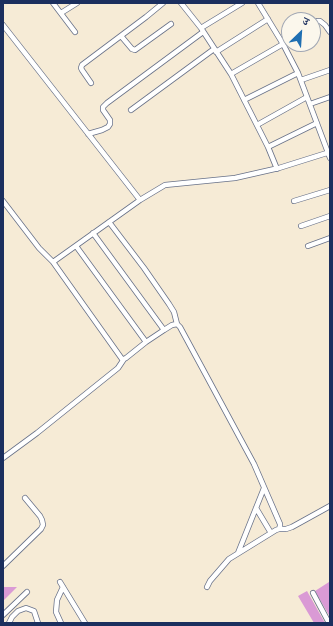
<!DOCTYPE html>
<html>
<head>
<meta charset="utf-8">
<style>
  body { margin:0 }
  #map { position:relative; width:333px; height:626px; overflow:hidden; background:#f6ebd6; font-family:"IM FELL Double Pica","Noto Serif Devanagari",serif }
  canvas { display:block }
  .frame { position:absolute; inset:0; border:4px solid #1b2f5e; pointer-events:none }
  .north { position:absolute; left:281px; top:12px; width:40px; height:40px; box-sizing:border-box; background:#fbf7ec; border:1px solid #a1a7b3; border-radius:50%; rotate:25deg; font-size:11px; font-weight:700; line-height:16px; text-align:center; color:#1b2f5e }
  .north::after { content:''; display:block; margin:auto; width:14px; height:18px; background:#1f6fb2; clip-path:polygon(50% 0,100% 100%,50% 72%,0 100%) }
</style>
</head>
<body>
<div id="map">
<canvas width="333" height="626"></canvas>
<div class="frame"></div>
<div class="north">उ</div>
</div>
<script>
const context = document.querySelector('canvas').getContext('2d');
context.lineJoin = 'round';
function paint(path, color) { context.fillStyle = color; context.fill(path, 'evenodd'); }
const poly = rows => new Path2D(rows.map(r => 'M' + r).join(''));
function stroke(path, color, width, dash) { context.strokeStyle = color; context.lineWidth = width; context.lineCap = dash ? 'butt' : 'round'; context.setLineDash(dash || []); context.stroke(path); }
paint(poly([
  [329,582,330,584,330,617,315,591],
  [3,587,17,587,3,601],
  [307,591,325,623,314,623,298,596]
]), '#da9ad5');
const street = poly([
  [53,3,75,32],
  [181,3,201,28,231,74,268,147,277,169],
  [258,3,283,44,298,73,330,158],
  [61,13,77,3],
  [313,24,317,21,320,21,325,25,330,32],
  [3,25,140,200],
  [201,28,242,3],
  [121,36,132,49,135,50,171,24],
  [281,41,289,37],
  [216,52,268,19],
  [231,74,283,44],
  [301,80,330,70],
  [91,83,82,70,81,68,82,65,146,17,163,3],
  [244,100,298,73],
  [310,104,330,97],
  [131,110,214,49],
  [257,125,307,97],
  [88,134,102,130,108,127,110,124,110,120,103,110,103,107,107,103,203,32],
  [268,147,317,123],
  [3,201,39,248,53,262,140,200,165,185,235,178,279,168,330,152],
  [294,201,330,190],
  [109,222,144,268,169,304,174,312,177,324],
  [301,226,330,216],
  [93,233,164,330],
  [76,246,146,342],
  [308,246,330,238],
  [53,262,122,359,124,359,126,358,146,342,164,330,172,325,177,324,180,327,206,375,254,464,280,524,280,526,279,529,276,530,229,559,210,581,207,587],
  [3,458,37,433,118,368,124,359],
  [256,508,271,533],
  [279,529,286,529,292,527,330,506],
  [238,553,264,488],
  [3,566,41,529,43,525,42,520,40,516,25,498],
  [60,582,85,623],
  [313,593,329,623],
  [3,615,27,592],
  [9,623,12,617,18,611,26,608,34,611,38,623],
  [61,623,56,612,57,600,63,587]
]);
stroke(street, '#687188', 6);
stroke(street, '#fff', 4.5);
</script>
</body>
</html>
